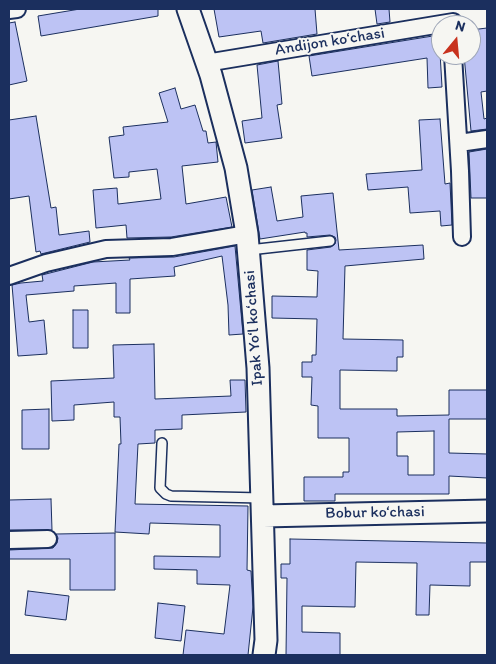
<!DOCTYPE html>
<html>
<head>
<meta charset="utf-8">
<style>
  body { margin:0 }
  #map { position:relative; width:496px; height:664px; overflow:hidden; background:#f6f6f2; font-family:Itim,sans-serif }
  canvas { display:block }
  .frame { position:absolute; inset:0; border:10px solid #1b2f5e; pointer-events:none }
  .north { position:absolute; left:431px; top:15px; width:50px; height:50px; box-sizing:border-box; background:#f6f6f2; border:1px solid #9ea6b7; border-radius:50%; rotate:17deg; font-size:14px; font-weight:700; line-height:20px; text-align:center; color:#1b2f5e }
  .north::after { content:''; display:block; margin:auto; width:18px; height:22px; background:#c8321e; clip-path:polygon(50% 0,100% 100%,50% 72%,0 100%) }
</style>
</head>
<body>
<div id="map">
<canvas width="496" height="664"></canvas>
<div class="frame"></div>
<div class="north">N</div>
</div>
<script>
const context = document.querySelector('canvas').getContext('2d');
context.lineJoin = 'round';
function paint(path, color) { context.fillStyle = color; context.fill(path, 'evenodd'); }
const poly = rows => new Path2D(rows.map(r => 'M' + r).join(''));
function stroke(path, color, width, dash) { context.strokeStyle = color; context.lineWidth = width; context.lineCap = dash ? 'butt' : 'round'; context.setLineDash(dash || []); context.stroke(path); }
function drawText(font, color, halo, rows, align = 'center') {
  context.font = font + ' Itim,sans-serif'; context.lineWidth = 4; context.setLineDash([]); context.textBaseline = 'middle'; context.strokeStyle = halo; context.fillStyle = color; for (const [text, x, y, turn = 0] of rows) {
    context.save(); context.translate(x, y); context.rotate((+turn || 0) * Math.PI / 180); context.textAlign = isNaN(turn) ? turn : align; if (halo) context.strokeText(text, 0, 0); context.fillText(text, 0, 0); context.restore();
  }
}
const building = poly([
  [80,9,158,9,158,16,41,36,38,16,80,9],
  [214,9,315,9,317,34,263,43,261,31,219,37,214,9],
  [375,9,389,9,390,22,377,24,375,9],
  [15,22,27,81,9,85,9,23,15,22],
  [487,28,487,91,481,92,484,119,487,118,487,129,471,131,464,55,471,55,471,30,487,28],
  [439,35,442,87,428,88,427,58,312,76,309,56,439,35],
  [278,61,282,104,277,105,282,138,245,143,242,121,262,118,257,65,278,61],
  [175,88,181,109,195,105,203,131,206,131,208,143,216,142,218,162,182,166,186,204,226,197,232,227,171,237,127,238,126,225,96,228,93,190,117,188,118,204,161,199,157,169,129,172,129,177,114,178,109,137,124,135,123,127,168,122,159,93,175,88],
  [36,116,51,208,56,207,59,235,89,231,90,242,41,254,40,251,36,252,29,196,9,199,9,120,36,116],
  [440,119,445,184,450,183,452,225,441,226,440,211,410,213,408,187,368,190,366,174,422,170,419,120,440,119],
  [487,149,487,198,471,198,469,152,487,149],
  [271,187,277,221,303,217,301,196,333,193,339,250,423,245,424,259,345,266,343,339,403,340,403,357,397,357,397,371,340,370,340,409,397,409,397,416,449,415,449,390,487,390,487,419,449,419,449,453,487,454,487,478,449,476,449,494,335,494,335,501,304,501,304,477,343,477,343,472,349,472,349,438,318,438,318,406,311,405,312,377,302,377,302,362,312,362,312,355,316,355,317,319,272,318,272,296,317,297,318,271,307,270,307,250,331,247,335,244,336,240,335,237,330,235,307,237,307,233,305,233,305,232,260,239,252,190,271,187],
  [434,431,434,475,408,475,408,456,397,456,397,432,434,431],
  [235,246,243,334,229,335,228,305,222,256,174,267,175,276,130,279,130,313,116,313,116,283,74,286,74,291,26,295,29,322,44,320,47,354,18,356,12,285,21,283,43,281,42,275,93,262,130,260,129,258,174,257,235,246],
  [73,310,88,310,88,348,73,348,73,310],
  [154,344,155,399,231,396,230,380,245,380,246,412,182,415,182,429,155,430,155,443,138,444,135,504,248,506,247,570,251,571,253,607,248,655,183,655,186,630,224,634,230,585,197,584,197,570,154,569,154,556,220,557,220,525,150,523,149,534,115,532,119,444,121,444,120,417,114,417,114,402,74,405,74,420,52,421,51,381,114,378,113,345,154,344],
  [49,409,49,449,22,449,22,410,49,409],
  [51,499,52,530,9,530,9,500,51,499],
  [115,533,115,590,70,590,70,559,9,559,9,550,53,548,57,543,58,538,56,534,115,533],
  [290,539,487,543,487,562,470,562,470,586,430,585,429,615,416,615,417,563,356,562,355,607,302,606,302,632,340,633,340,655,286,655,287,578,281,578,281,564,290,564,290,539],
  [28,591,69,596,66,620,25,615,28,591],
  [158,603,185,606,181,641,155,638,158,603]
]);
paint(building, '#bdc3f4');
stroke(building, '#1b2f5e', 1);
const service = poly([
  [249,250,330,241],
  [162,443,160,488,166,494,171,496,262,498]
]);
const minor = poly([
  [9,10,17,9],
  [453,55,460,171,462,237],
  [206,63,453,22],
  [459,143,487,139],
  [9,276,46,263,106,249,172,247,247,234],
  [9,540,48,539]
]);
const tertiary = poly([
  [188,9,211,75,236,168,247,234,258,368,266,640,264,655],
  [263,516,487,511]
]);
stroke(service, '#1b2f5e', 12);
stroke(minor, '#1b2f5e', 20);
stroke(tertiary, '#1b2f5e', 25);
stroke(service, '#f6f6f2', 9);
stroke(minor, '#f6f6f2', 16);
stroke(tertiary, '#f6f6f2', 21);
drawText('16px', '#1b2f5e', '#f6f6f2', [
  ["Andijon koʻchasi",330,42,-9],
  ["Ipak Yoʻl koʻchasi",254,328,-94],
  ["Bobur koʻchasi",375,513,-1]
]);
</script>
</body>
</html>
